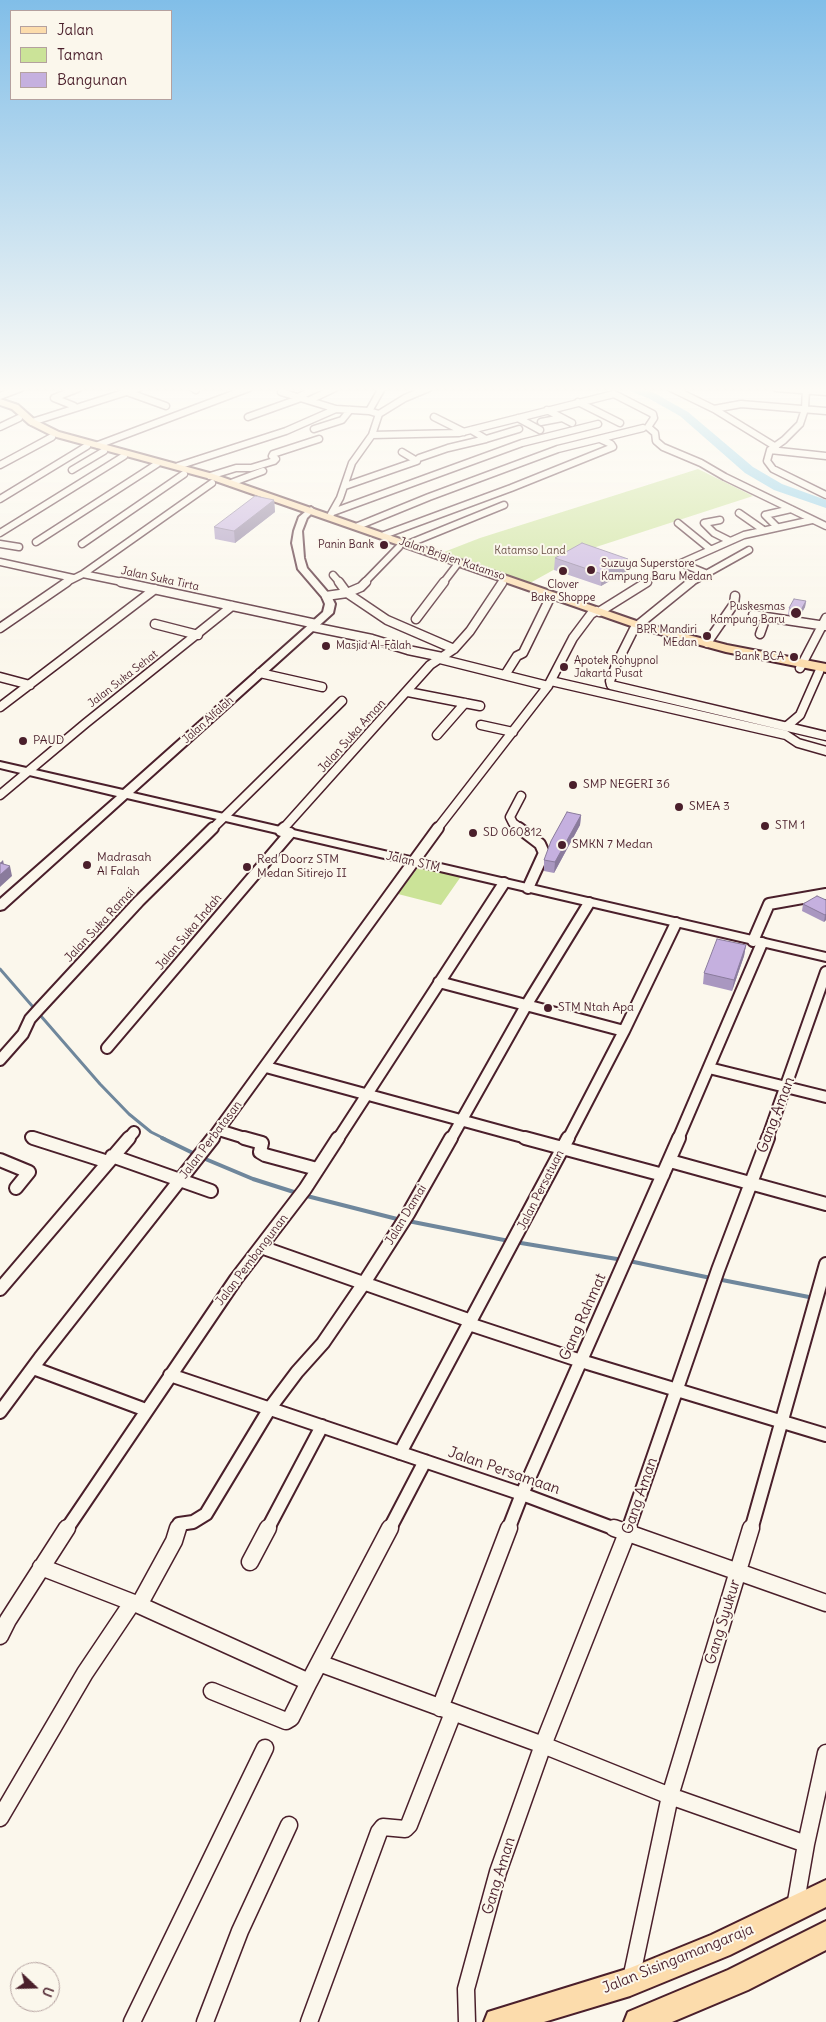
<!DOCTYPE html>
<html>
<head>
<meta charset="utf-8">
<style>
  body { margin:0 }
  #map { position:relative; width:826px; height:2022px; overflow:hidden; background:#fbf7ec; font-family:Delius,sans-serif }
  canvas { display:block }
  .legend { position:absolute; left:10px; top:10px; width:162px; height:90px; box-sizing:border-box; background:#fbf7ec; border:1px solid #b4a19f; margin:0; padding:6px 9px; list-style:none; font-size:15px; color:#4a1f2b }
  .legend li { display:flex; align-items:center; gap:10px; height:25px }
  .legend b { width:25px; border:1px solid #b4a19f }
  .north { position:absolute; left:10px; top:1962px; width:50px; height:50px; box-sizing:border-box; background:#fbf7ec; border:1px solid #b4a19f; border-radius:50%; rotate:111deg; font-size:14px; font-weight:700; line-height:20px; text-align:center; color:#4a1f2b }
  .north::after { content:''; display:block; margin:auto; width:18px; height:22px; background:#4a1f2b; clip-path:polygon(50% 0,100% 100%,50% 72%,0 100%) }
</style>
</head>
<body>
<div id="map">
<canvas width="826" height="2022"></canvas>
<ul class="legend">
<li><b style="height:6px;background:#fcdcac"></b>Jalan</li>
<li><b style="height:14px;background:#cbe398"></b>Taman</li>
<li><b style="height:14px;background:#c5b0df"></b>Bangunan</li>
</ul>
<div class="north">U</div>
</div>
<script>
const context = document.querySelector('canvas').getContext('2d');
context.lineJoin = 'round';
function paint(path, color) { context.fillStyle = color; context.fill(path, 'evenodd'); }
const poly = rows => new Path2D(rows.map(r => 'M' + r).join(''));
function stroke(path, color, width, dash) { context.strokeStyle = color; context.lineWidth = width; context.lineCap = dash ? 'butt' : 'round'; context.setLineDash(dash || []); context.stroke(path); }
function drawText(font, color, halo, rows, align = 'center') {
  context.font = font + ' Delius,sans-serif'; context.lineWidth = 4; context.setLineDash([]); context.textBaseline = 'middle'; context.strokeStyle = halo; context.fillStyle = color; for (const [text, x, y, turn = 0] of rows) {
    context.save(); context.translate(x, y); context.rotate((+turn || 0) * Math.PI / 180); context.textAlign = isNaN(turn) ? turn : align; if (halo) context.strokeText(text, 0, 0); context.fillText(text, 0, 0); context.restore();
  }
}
paint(poly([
  [698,469,753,496,593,548,530,583,444,552,480,538],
  [420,865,462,875,441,905,398,894]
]), '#cbe398');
stroke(poly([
  [0,969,100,1084,129,1114,151,1132,165,1139]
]), '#6f879c', 3);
stroke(poly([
  [162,1138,195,1154],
  [203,1158,253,1179,297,1193],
  [303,1195,401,1220],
  [408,1221,509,1241],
  [515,1242,623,1260],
  [629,1261,711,1278],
  [717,1279,814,1298]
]), '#6f879c', 4);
paint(poly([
  [622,388,639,388,656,394,688,412,753,467,782,484,826,500,826,508,774,490,745,473,680,416,648,398,622,388]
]), '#87cce8');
const streetFar4 = poly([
  [193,388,196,390],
  [671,388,714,409,776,447],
  [776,388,826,392],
  [806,388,805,409,800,424,784,440,770,450,767,461,773,469,826,495],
  [127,392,166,406],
  [281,392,336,409,369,411],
  [0,396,21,388],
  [298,397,318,388],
  [310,400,335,388],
  [578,402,620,423],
  [74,406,54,398,79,388],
  [714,409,741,404,826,411],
  [547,410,572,423],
  [379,414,405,398,429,388],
  [248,417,301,398],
  [434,417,464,432],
  [518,418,540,430],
  [32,422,139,388],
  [541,422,562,418],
  [0,427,19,418],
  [314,429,342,420,350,410],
  [372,435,459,433,614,394,653,414,654,418,648,427,655,433,656,441,663,447,701,463,725,477,826,526],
  [486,439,519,429],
  [98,445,249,388],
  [770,450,826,456],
  [419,458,448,448,486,439,471,430],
  [0,465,52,437],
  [178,466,286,431,336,409],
  [72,470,104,451],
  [210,476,236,468,251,468,274,461,276,459,272,456,273,454,319,439],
  [231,483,263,471],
  [345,486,417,461,402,452],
  [0,499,87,446],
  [333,512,522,443,598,424],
  [739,513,762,529],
  [331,514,340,498,352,463,372,435,379,414,369,411,382,388],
  [720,520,704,523,714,533,730,541],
  [678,523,710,549],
  [358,526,429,497,558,449,643,428],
  [776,526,765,515,791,509],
  [0,533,124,456],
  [384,535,511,488,613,447,611,444,600,439],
  [36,542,157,464],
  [0,544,19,547],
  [82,544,184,474],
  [408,544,504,505],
  [0,562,73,578],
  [705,573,681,563,744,535,812,520],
  [83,574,212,483],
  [333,575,340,583],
  [65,583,83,574,127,583],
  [364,583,399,547],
  [443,583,456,566],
  [645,583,647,582],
  [690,583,749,550]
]);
const streetFar3 = poly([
  [121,582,316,624],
  [339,582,347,593,387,620,454,649],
  [326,596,347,593,361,587,366,582],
  [599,612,647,582],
  [753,615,826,626],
  [416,619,444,582],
  [155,624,198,635],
  [638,625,691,582],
  [313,627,372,639,408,650,442,657],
  [0,628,67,582],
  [634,629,616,665,610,681,611,685,826,736],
  [760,634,766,617],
  [707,643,734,604,735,596],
  [440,659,548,686],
  [800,668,826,618],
  [260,673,322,687],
  [505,675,517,656,523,653,549,600],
  [0,677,30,685],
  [551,681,786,735,798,743,826,751],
  [408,692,480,706],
  [0,707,155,589],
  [481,725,513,732],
  [787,726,800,715,819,672],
  [437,735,465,703],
  [0,795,86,723,232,606],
  [212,829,342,701],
  [283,829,430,665,454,649,470,631,502,583],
  [437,829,548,686,573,638,591,614,596,611],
  [521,829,513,823,510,817,521,796]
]);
const streetFar2 = poly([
  [519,828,540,844,544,853,528,888],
  [281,831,284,828],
  [753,941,769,904,826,894],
  [439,982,624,1031],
  [107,1048,290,833],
  [0,1060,23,1034,30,1019,39,1009,139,901,213,828],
  [266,1067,530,1139],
  [709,1068,826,1097],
  [219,1130,248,1139],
  [31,1137,37,1139],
  [128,1139,134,1132],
  [212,1139,438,828],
  [338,1139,504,883],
  [451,1139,527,1004,589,903],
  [568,1139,624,1031,676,923],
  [678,1139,762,943],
  [767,1139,826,972]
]);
const streetFar1 = poly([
  [33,1138,108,1162],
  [244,1138,262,1143,260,1152,265,1155,317,1169],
  [525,1138,663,1175],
  [112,1156,211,1191],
  [0,1160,29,1172,16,1188],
  [670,1161,826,1204],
  [261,1247,471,1321],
  [0,1289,129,1138],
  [469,1324,581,1361,826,1435],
  [33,1368,146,1410],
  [170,1375,522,1494,618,1530],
  [0,1412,40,1358,213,1138],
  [400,1453,568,1138],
  [66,1530,236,1279,305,1189,338,1138],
  [177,1530,179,1524,193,1522,206,1514,270,1408,297,1372,323,1343,364,1283,408,1214,451,1138],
  [267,1530,322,1426],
  [389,1530,425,1461],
  [508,1530,522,1494,679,1138],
  [628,1530,718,1270,768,1138],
  [751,1530,826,1264]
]);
const street = poly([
  [614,1528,826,1603],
  [250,1562,268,1528],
  [41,1567,139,1605,309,1682,319,1663,543,1745,670,1796,806,1844],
  [139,1605,174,1541,178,1528],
  [0,1636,8,1620,67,1528],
  [319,1663,390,1528],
  [212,1691,286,1721,291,1718,309,1682],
  [440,1708,509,1528],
  [0,1818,85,1673,132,1603],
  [795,1907,806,1844,826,1753],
  [631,1979,670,1796,751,1528],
  [132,2022,265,1748],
  [205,2022,240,1931,289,1825],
  [309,2022,379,1832,383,1827,405,1829,409,1825,453,1713],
  [467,2022,466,1989,498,1872,543,1745,629,1528]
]);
const secondary = poly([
  [311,507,315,510,307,518,302,531,304,558,307,568,331,596,335,604,333,613,133,793,826,953,826,961,127,798,4,909,0,910,0,899,117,796,0,768,0,762,123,790,323,612,325,604,322,597,298,569,292,543,294,531,299,517,311,507]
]);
const primary = poly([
  [0,399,18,405,35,420,59,432,213,474,642,623,727,645,826,664,826,672,726,652,634,627,207,478,53,436,29,424,12,409,0,405,0,399],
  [826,1880,826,1907,730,1955,630,1996,544,2022,484,2022,488,2012,630,1968,711,1935,826,1880],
  [826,1921,826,1950,748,1990,672,2022,624,2022,628,2012,728,1970,826,1921]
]);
stroke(streetFar4, '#4a1f2b', 9);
stroke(streetFar3, '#4a1f2b', 11);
stroke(streetFar2, '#4a1f2b', 14);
stroke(streetFar1, '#4a1f2b', 16);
stroke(street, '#4a1f2b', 19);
stroke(secondary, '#4a1f2b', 4);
stroke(primary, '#4a1f2b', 4);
stroke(streetFar4, '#fbf7ec', 6);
stroke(streetFar3, '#fbf7ec', 8);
stroke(streetFar2, '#fbf7ec', 10);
stroke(streetFar1, '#fbf7ec', 12);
stroke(street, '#fbf7ec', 16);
paint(secondary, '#fbf7ec');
paint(primary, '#fcdcac');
paint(poly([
  [274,500,275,512,235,543,215,539,214,527],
  [555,558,627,571,601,586,554,570],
  [806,601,805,607,800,616,788,615,789,608],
  [581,815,580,825,554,873,544,871,544,860],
  [826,900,826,920,824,922,802,911,803,904],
  [746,945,744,956,732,991,703,984,704,973]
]), '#a997c0');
paint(poly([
  [274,500,275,512,235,543,234,531],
  [628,559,627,571,601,586,602,574],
  [806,601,805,607,800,616,801,610],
  [581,815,580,825,554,873,555,862],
  [3,860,5,870,10,866,12,876,0,887,0,863],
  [826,914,826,920,824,922,825,915],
  [746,945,744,956,732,991,734,980]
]), '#8a7b9c');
const building = poly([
  [255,496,274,500,234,531,214,527,255,496],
  [582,543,628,559,602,574,555,558,582,543],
  [794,599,806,601,801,610,789,608,794,599],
  [567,812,581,815,555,862,544,860,551,841,567,812],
  [0,863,10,866,0,875,0,863],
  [817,896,826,900,826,914,825,915,803,904,817,896],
  [717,939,746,945,734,980,704,973,717,939]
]);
paint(building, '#c5b0df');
stroke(building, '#8a7b9c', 1);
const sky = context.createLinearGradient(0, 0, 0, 671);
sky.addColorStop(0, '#81bee8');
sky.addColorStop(0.58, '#fdfbf6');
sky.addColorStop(1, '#fdfbf600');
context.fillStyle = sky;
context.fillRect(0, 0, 826, 671);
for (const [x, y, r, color] of [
  [384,545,5,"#4a1f2b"],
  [591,570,5,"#4a1f2b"],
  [563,571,5,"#4a1f2b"],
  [796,613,6,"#4a1f2b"],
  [707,636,5,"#4a1f2b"],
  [326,646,5,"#4a1f2b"],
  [794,657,5,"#4a1f2b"],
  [564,667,5,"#4a1f2b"],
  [23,741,5,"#4a1f2b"],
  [573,785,5,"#4a1f2b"],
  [679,807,5,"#4a1f2b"],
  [765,826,5,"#4a1f2b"],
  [473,833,5,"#4a1f2b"],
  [562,845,5,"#4a1f2b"],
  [87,865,5,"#4a1f2b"],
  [247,867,5,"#4a1f2b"],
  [548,1008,5,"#4a1f2b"]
]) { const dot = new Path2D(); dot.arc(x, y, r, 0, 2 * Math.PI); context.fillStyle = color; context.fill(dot); stroke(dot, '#fbf7ec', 2); }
drawText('11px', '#4a1f2b', '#fbf7ec', [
  ["Panin Bank",374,545],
  ["Suzuya Superstore",601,564,"left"],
  ["Kampung Baru Medan",601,577,"left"],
  ["Clover",563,585,"center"],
  ["Bake Shoppe",563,598,"center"],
  ["Puskesmas",785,607],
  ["Kampung Baru",785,620],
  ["BPR Mandiri",697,630],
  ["MEdan",697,643],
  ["Masjid Al-Falah",336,646,"left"],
  ["Bank BCA",784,657],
  ["Apotek Rohypnol",574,661,"left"],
  ["Jakarta Pusat",574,674,"left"]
], 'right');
drawText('11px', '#6a5046', '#fbf7ec', [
  ["Katamso Land",530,551]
]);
drawText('11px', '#4a1f2b', '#fbf7ec', [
  ["Jalan Brigjen Katamso",452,559,19],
  ["Jalan Suka Tirta",160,579,12],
  ["Jalan Suka Sehat",123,679,-38],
  ["Jalan Alfalah",208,720,-42]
]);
drawText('12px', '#4a1f2b', '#fbf7ec', [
  ["Jalan Suka Aman",352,736,-48],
  ["Jalan STM",413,862,13],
  ["Jalan Suka Ramai",100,925,-47],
  ["Jalan Suka Indah",189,932,-50],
  ["Jalan Perbatasan",211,1140,-53],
  ["Jalan Persatuan",541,1190,-63],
  ["Jalan Damai",406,1215,-59],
  ["Jalan Pembangunan",252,1260,-53]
]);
drawText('12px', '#4a1f2b', '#fbf7ec', [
  ["PAUD",33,741],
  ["SMP NEGERI 36",583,785],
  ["SMEA 3",689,807],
  ["STM 1",775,826],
  ["SD 060812",483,833],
  ["SMKN 7 Medan",572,845],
  ["Madrasah",97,858],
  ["Al Falah",97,872],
  ["Red Doorz STM",257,860],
  ["Medan Sitirejo II",257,874],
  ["STM Ntah Apa",558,1008]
], 'left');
drawText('15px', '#4a1f2b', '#fbf7ec', [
  ["Gang Aman",776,1115,-69],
  ["Gang Rahmat",583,1317,-66],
  ["Jalan Persamaan",504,1471,19],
  ["Gang Aman",640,1496,-71],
  ["Gang Syukur",723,1622,-73],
  ["Gang Aman",499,1876,-73],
  ["Jalan Sisingamangaraja",678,1959,-22]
]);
</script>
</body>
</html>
